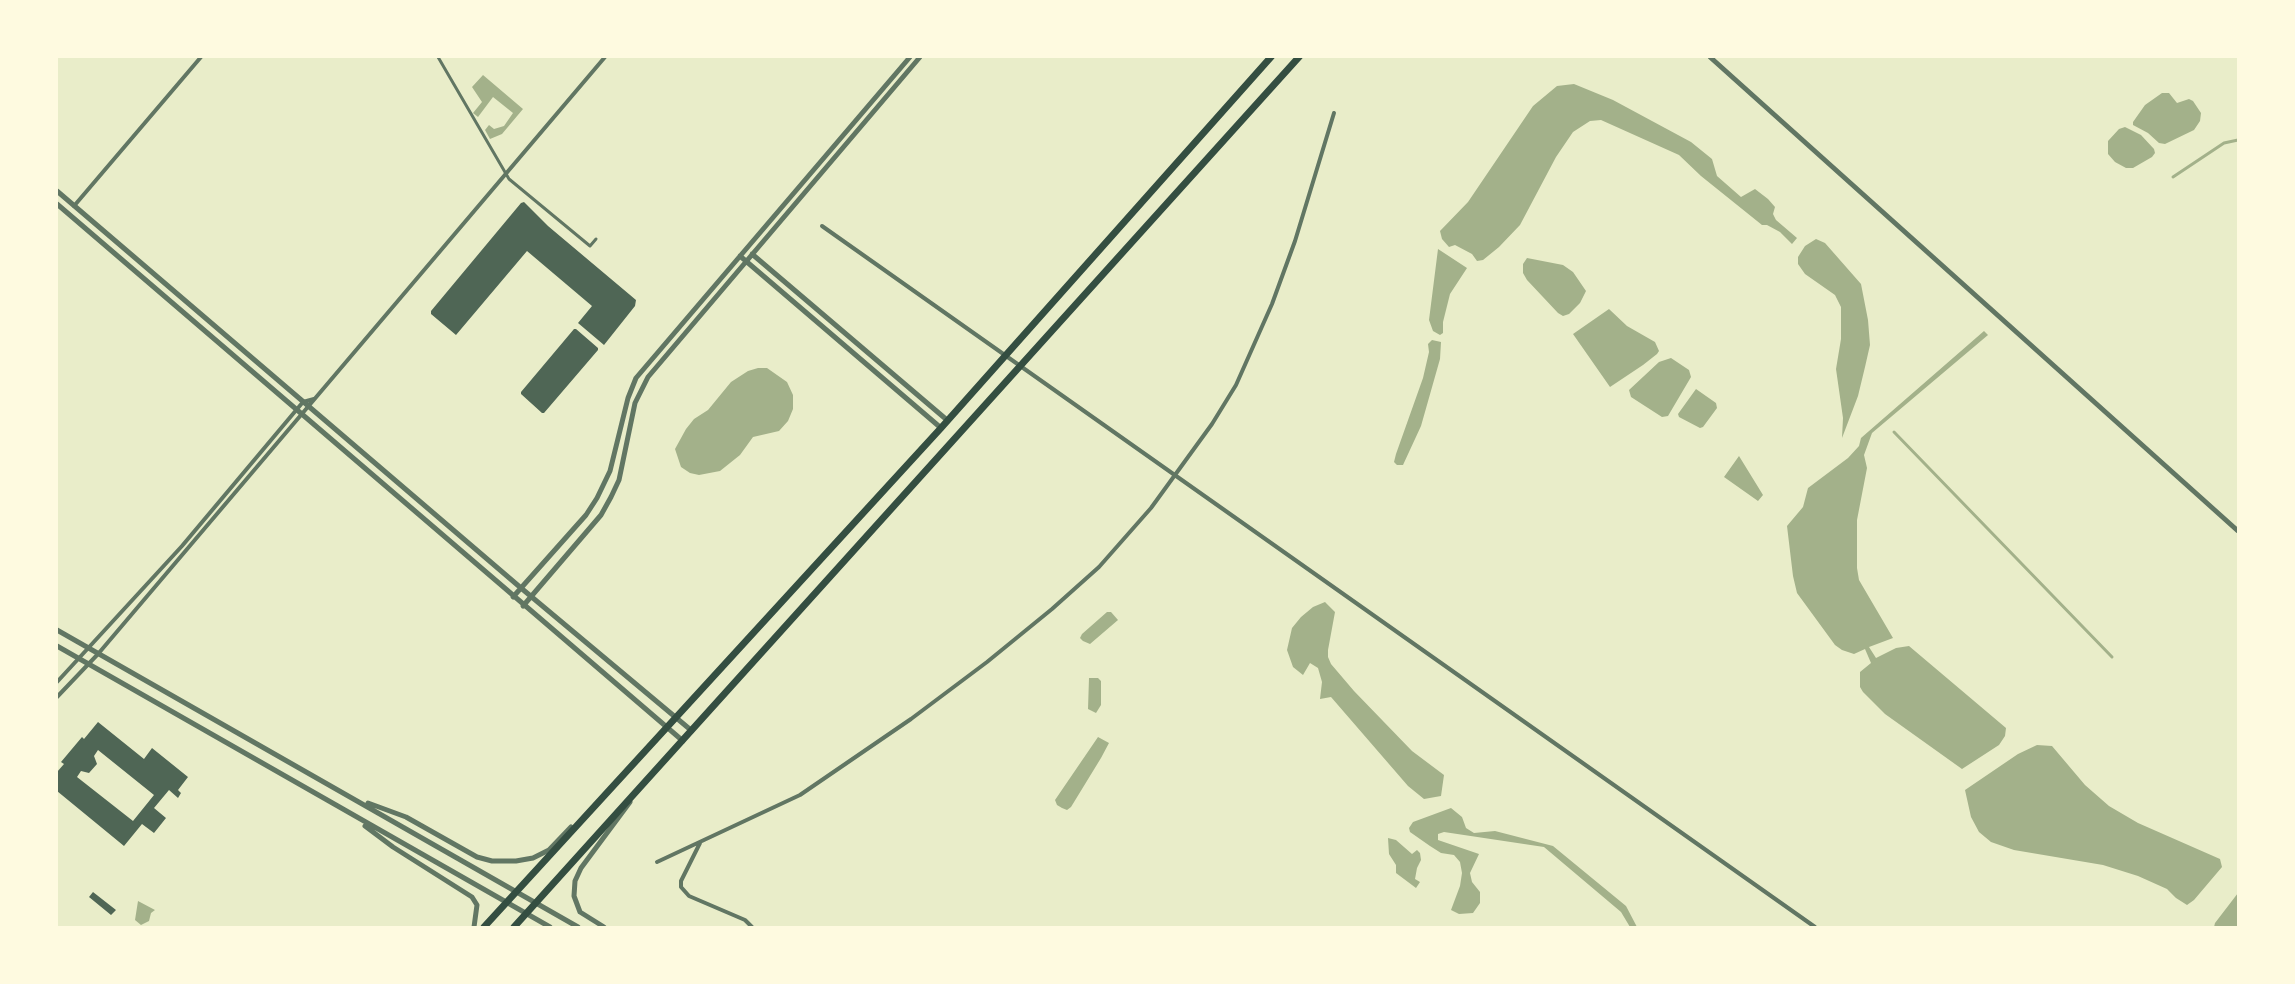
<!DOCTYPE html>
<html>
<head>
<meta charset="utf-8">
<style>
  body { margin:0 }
  #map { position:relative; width:2295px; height:984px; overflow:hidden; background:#e9edc9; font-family:"Varela Round",sans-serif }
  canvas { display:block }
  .frame { position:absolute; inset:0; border:58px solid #fefae0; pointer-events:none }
</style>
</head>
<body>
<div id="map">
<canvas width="2295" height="984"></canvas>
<div class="frame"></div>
</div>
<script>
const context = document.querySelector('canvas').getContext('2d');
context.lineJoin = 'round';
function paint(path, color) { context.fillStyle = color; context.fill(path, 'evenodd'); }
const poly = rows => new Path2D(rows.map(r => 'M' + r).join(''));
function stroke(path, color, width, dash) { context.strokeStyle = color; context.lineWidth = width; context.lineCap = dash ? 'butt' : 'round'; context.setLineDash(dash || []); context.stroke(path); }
paint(poly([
  [483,75,523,109,502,134,490,139,485,130,489,125,494,129,504,126,513,113,493,97,478,117,473,113,482,102,472,87],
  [1574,84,1613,100,1691,142,1712,159,1717,176,1741,197,1755,189,1768,199,1775,207,1773,214,1776,220,1797,238,1792,244,1780,232,1767,225,1762,225,1701,176,1679,155,1601,120,1590,121,1573,132,1556,157,1520,225,1499,247,1483,260,1477,261,1472,254,1455,245,1449,247,1442,239,1440,231,1468,202,1533,106,1557,86],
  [2162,93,2169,93,2177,103,2189,99,2193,101,2201,113,2200,121,2194,130,2165,144,2159,143,2148,133,2133,125,2133,122,2145,105],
  [2125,127,2141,135,2154,149,2155,153,2152,157,2133,168,2126,168,2115,162,2108,154,2108,141,2119,129],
  [1816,239,1825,243,1861,284,1868,320,1870,345,1865,367,1858,396,1842,438,1843,418,1836,369,1841,339,1841,307,1835,295,1805,274,1798,264,1798,257,1805,246],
  [1438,249,1467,268,1450,294,1443,322,1443,333,1440,335,1433,331,1429,320],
  [1527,258,1563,265,1573,272,1586,291,1580,303,1569,314,1563,316,1558,313,1527,280,1523,273,1523,264],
  [1609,309,1627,326,1655,342,1659,351,1657,354,1643,365,1610,387,1573,334],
  [1984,331,1988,335,1872,433,1864,455,1867,468,1857,520,1857,568,1859,580,1893,638,1869,647,1876,658,1896,648,1909,646,2006,728,2005,736,1999,745,1962,769,1885,714,1863,692,1860,687,1860,672,1871,663,1865,649,1854,654,1842,650,1835,645,1797,593,1793,576,1787,526,1803,507,1808,488,1848,458,1859,446,1861,438],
  [1432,340,1441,342,1440,359,1421,426,1403,465,1397,465,1394,462,1396,454,1423,378,1429,352,1428,344],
  [1671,358,1689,370,1691,377,1668,416,1662,417,1631,397,1629,390,1659,362],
  [758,368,767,368,787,382,793,395,793,409,788,421,779,431,753,437,740,455,720,471,699,475,690,473,681,467,675,449,686,429,694,419,708,410,731,382,748,371],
  [1696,389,1716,403,1717,408,1703,427,1700,428,1679,417,1678,414],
  [1739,456,1763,495,1758,501,1724,477],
  [1325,602,1335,612,1328,650,1328,657,1331,664,1354,691,1412,751,1444,775,1441,796,1424,799,1408,786,1331,697,1320,699,1322,682,1318,668,1310,663,1303,675,1293,667,1287,650,1292,628,1301,617,1313,607],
  [1107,612,1111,612,1118,620,1090,644,1083,641,1080,638,1082,634],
  [1089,678,1098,678,1101,681,1101,705,1096,713,1088,709],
  [1098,737,1109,743,1101,758,1071,807,1067,810,1062,808,1057,805,1055,800],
  [2037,745,2052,746,2085,785,2109,806,2138,823,2220,859,2222,867,2194,900,2187,905,2176,898,2167,889,2138,876,2103,865,2014,850,1991,842,1979,832,1971,817,1965,790,2018,754],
  [1451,808,1462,817,1466,828,1474,833,1495,831,1553,846,1626,906,1637,927,1630,927,1621,912,1544,847,1444,832,1438,834,1438,840,1479,854,1470,873,1472,882,1480,892,1480,903,1473,913,1459,914,1451,910,1460,886,1462,873,1460,862,1454,855,1441,853,1430,846,1410,832,1409,828,1413,822],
  [1388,838,1396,840,1412,854,1417,850,1420,853,1421,860,1417,868,1415,879,1420,882,1416,888,1396,873,1396,865,1389,854],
  [2238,893,2238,927,2214,927,2215,923],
  [138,901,155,910,151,913,149,921,141,925,135,920]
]), '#a3b18a');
stroke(poly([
  [2173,177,2224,143,2238,140],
  [1894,432,2112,657]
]), '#a3b18a', 3);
paint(poly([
  [524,202,548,226,636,300,635,306,604,345,578,323,592,306,527,251,456,335,431,314,431,311,521,203],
  [574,329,576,329,598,348,598,350,544,413,542,413,521,394,521,392],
  [98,722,144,759,152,748,188,777,178,790,181,793,178,798,169,790,154,808,166,818,154,833,142,824,124,846,57,791,57,772,64,764,61,762,82,737,84,739],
  [98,750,154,795,133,821,77,777,81,771,89,773,97,764,94,756],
  [93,892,116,910,111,915,89,897]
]), '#4f6655');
stroke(poly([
  [438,57,509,179,590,246,596,239]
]), '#617663', 3);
stroke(poly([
  [74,206,201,57],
  [822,226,1815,927],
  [57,682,182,546,303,402,314,399],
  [57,697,98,654,605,57],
  [700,843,681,881,681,887,689,896,745,920,752,927],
  [657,862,800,795,911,719,987,662,1052,609,1099,567,1151,508,1212,424,1236,385,1272,304,1295,241,1334,113]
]), '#617663', 4);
stroke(poly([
  [1710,57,2238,531],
  [57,191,521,588,692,731],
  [57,204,683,741],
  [752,254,947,420],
  [740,256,941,428],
  [513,597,586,515,597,498,610,471,628,398,636,378,910,57],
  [523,606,601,515,611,497,619,480,635,403,648,377,920,57],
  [57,630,578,927],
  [57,646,550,927],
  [368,803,406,817,477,857,492,861,516,861,533,858,549,850,571,827],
  [365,826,393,847,472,897,477,905,474,927],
  [604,927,580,912,574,896,575,881,581,868,630,802]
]), '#617663', 5);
stroke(poly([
  [484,927,941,428,1271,57],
  [514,927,1299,57]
]), '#344e41', 7);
</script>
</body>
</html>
